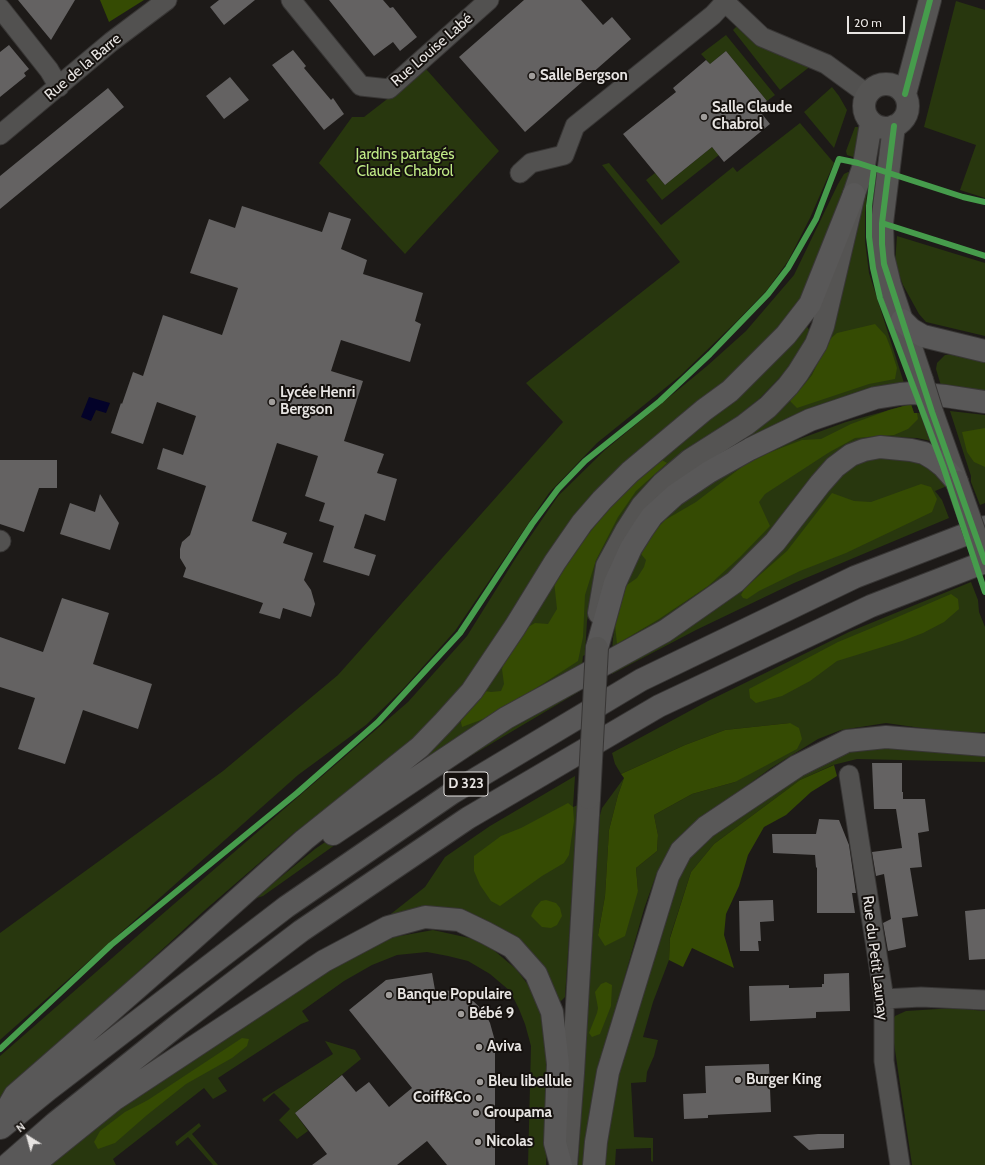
<!DOCTYPE html>
<html>
<head>
<meta charset="utf-8">
<style>
  body { margin:0 }
  #map { position:relative; width:985px; height:1165px; overflow:hidden; background:#1d1a18; font-family:Cabin,sans-serif }
  canvas { display:block }
  .north { position:absolute; left:8px; top:1117px; width:40px; height:40px; -webkit-text-stroke:3px #15110e; paint-order:stroke; rotate:323deg; font-size:11px; font-weight:700; line-height:16px; text-align:center; color:#e7e4e2 }
  .north::after { content:''; display:block; margin:auto; width:14px; height:18px; background:#e7e4e2; clip-path:polygon(50% 0,100% 100%,50% 72%,0 100%) }
  .scale { position:absolute; left:847px; top:16px; width:58px; height:18px; box-sizing:border-box; border:2px solid #e7e4e2; border-top:0; padding-left:5px; font-size:12px; line-height:14px; white-space:nowrap; color:#e7e4e2; -webkit-text-stroke:3px #15110e; paint-order:stroke }
</style>
</head>
<body>
<div id="map">
<canvas width="985" height="1165"></canvas>
<div class="north">N</div>
<div class="scale">20 m</div>
</div>
<script>
const context = document.querySelector('canvas').getContext('2d');
context.lineJoin = 'round';
function paint(path, color) { context.fillStyle = color; context.fill(path, 'evenodd'); }
const poly = rows => new Path2D(rows.map(r => 'M' + r).join(''));
function stroke(path, color, width, dash) { context.strokeStyle = color; context.lineWidth = width; context.lineCap = dash ? 'butt' : 'round'; context.setLineDash(dash || []); context.stroke(path); }
function drawText(font, color, halo, rows, align = 'center') {
  context.font = font + ' Cabin,sans-serif'; context.lineWidth = 4; context.setLineDash([]); context.textBaseline = 'middle'; context.strokeStyle = halo; context.fillStyle = color; for (const [text, x, y, turn = 0] of rows) {
    context.save(); context.translate(x, y); context.rotate((+turn || 0) * Math.PI / 180); context.textAlign = isNaN(turn) ? turn : align; if (halo) context.strokeText(text, 0, 0); context.fillText(text, 0, 0); context.restore();
  }
}
paint(poly([
  [956,1,985,10,985,198,960,190,976,145,924,127],
  [737,26,812,65,780,90,733,30],
  [726,35,775,95,767,101,726,51,710,64,701,54],
  [426,69,499,151,405,254,319,163,352,117,364,117],
  [832,87,839,96,847,110,834,148,804,112],
  [800,123,834,163,810,218,788,261,767,290,735,323,680,376,597,443,549,493,455,631,403,689,366,725,298,775,0,1040,0,933,223,771,338,675,563,422,526,383,680,262,602,165,609,163,661,225,733,167,737,172],
  [855,127,858,127,862,138,859,159,847,155,846,151],
  [712,147,719,155,662,200,646,180,655,173,665,185],
  [848,172,854,173,802,296,773,335,745,364,674,423,495,643,454,697,413,740,377,770,295,832,205,910,0,1099,0,1056,159,917,408,702,467,636,517,556,558,496,605,450,707,366,746,331,794,275,838,184,844,174],
  [868,181,865,213,865,241,869,273,904,383,801,414,799,421,715,454,808,373],
  [897,236,985,263,985,336,926,322,919,314,903,285,895,263],
  [806,325,810,331,804,344,786,371,759,399,728,424,665,467,635,497,609,540,598,566,587,621,585,655,583,656,582,666,381,789,592,520],
  [955,354,985,360,985,392,942,389,936,369,937,363,945,355],
  [911,404,914,413,920,413,931,441,917,438,888,437,859,442,770,537,698,601,612,652,613,638,621,590,638,550,667,511,750,457,846,422],
  [950,411,985,415,985,503,980,505,971,482,971,476],
  [870,455,925,463,947,486,935,491,942,500,949,518,794,583,696,630,612,674,612,665,655,641,834,475],
  [971,582,978,600,979,612,985,627,985,732,964,734,886,723,841,730,818,739,771,768,697,822,678,843,656,875,644,909,608,1036,586,1165,578,1165,600,815,602,808,624,778,618,795,609,830,605,896,598,935,638,891,636,868,657,851,658,835,654,815,692,794,735,782,790,723,725,730,685,745,621,774,615,764,612,753,708,701,849,632],
  [581,683,580,691,437,776,356,830,263,896,254,899,315,849,391,797],
  [880,742,985,752,985,762,857,759,833,765,800,780,714,844,691,872,670,937,669,960,653,1002,643,1037,658,1040,654,1056,647,1072,646,1082,631,1083,634,1137,653,1138,653,1162,651,1161,651,1148,616,1149,615,1165,602,1165,609,1112,653,941,684,865,698,847,720,828,818,761],
  [575,776,573,807,578,805,565,997,561,1001,553,999,485,924,382,921,425,887,445,857,490,826],
  [433,930,483,941,516,969,529,986,544,1018,551,1075,546,1165,528,1165,531,1046,525,1024,519,1009,510,991,490,974,468,961,448,956,427,952,397,955,372,965,344,981,302,1011,309,1021,301,1024,218,1078,227,1091,213,1099,204,1088,113,1159,116,1165,42,1165,73,1137,348,959,389,938],
  [954,1008,985,1011,985,1165,912,1165,891,1023,895,1016,906,1011],
  [325,1041,355,1050,361,1059,295,1113,308,1131,297,1139,279,1120,290,1109,274,1093,264,1102,262,1099,333,1054],
  [199,1123,201,1126,192,1134,218,1165,213,1165,188,1137,177,1146,175,1142]
]), '#28370e');
paint(poly([
  [100,0,144,0,109,22],
  [875,324,886,336,891,349,897,368,895,379,869,384,797,408,789,400,803,386,812,375,829,340,837,333],
  [911,404,914,413,917,413,918,419,908,429,894,435,855,438,828,453,765,494,759,502,770,526,740,557,708,586,659,619,617,644,615,625,618,606,624,590,627,585,637,578,644,567,646,560,641,554,652,534,665,520,696,502,743,466,768,453,802,440,821,439,851,424,889,410],
  [985,428,985,467,974,462,967,452,962,432],
  [662,460,667,463,636,491,618,517,596,560,585,595,583,637,578,661,524,696,486,718,462,727,460,718,485,691,491,692,501,691,504,684,502,669,505,658,523,630,535,623,548,624,557,609,554,581,577,549,608,509,642,475],
  [921,484,931,487,937,499,932,512,846,553,800,571,759,591,747,599,743,598,741,595,745,588,787,551,832,493,854,501,871,502],
  [951,594,958,599,959,609,944,622,923,633,902,641,837,661,810,681,782,696,756,703,750,698,749,689,838,642,879,625],
  [790,723,799,728,802,739,797,749,735,782,692,794,654,815,658,835,657,851,636,868,638,891,625,936,605,946,598,935,605,896,609,830,618,795,624,778,621,774,685,745,725,730],
  [834,765,837,776,811,792,786,815,764,827,748,855,739,886,726,914,724,935,734,968,692,948,683,967,669,960,670,938,691,872,714,844,800,780],
  [568,803,573,807,574,821,569,855,564,863,542,876,500,906,491,901,480,885,474,871,474,856,501,836,521,828],
  [546,900,556,903,560,908,562,916,557,925,551,928,542,927,531,916,535,908,541,901],
  [606,982,612,985,611,1006,600,1034,592,1037,589,1033,597,1013,598,1008,595,992,601,984],
  [242,1038,249,1039,247,1046,232,1058,186,1084,147,1115,115,1143,98,1149,94,1142,100,1131,125,1112,148,1100]
]), '#354b03');
paint(poly([
  [89,397,110,403,106,413,96,410,91,421,81,417]
]), '#030229');
paint(poly([
  [18,0,75,0,51,40],
  [219,0,255,0,224,25,210,7],
  [329,0,383,0,390,8,393,7,417,37,400,51,393,42,374,56],
  [524,0,581,0,603,25,612,17,631,39,525,132,459,57],
  [9,45,29,69,24,73,26,76,0,97,0,52],
  [293,50,306,66,304,68,331,100,333,98,344,114,324,130,272,65],
  [726,51,767,101,758,109,770,124,724,162,712,147,665,185,623,134,676,92,673,88,706,60,710,64],
  [230,77,249,100,224,119,206,96],
  [108,88,124,107,0,209,0,176],
  [242,206,322,232,329,212,351,219,341,249,367,260,363,274,423,293,415,321,421,324,410,362,341,340,331,371,363,381,344,441,384,454,377,473,397,479,385,521,365,514,354,548,376,555,369,576,323,562,334,526,319,521,325,503,305,496,318,456,277,443,252,521,287,533,283,543,313,553,304,580,311,590,315,604,311,617,283,608,280,619,259,613,263,603,183,577,186,568,180,558,180,549,182,542,190,535,206,486,157,469,163,448,183,455,196,416,157,402,143,444,111,433,121,403,122,404,133,372,143,376,163,315,222,335,238,288,190,273,209,219,235,228],
  [0,460,57,460,57,488,39,488,24,532,0,524],
  [100,494,119,523,110,550,60,534,70,503,95,512],
  [62,598,109,613,93,664,152,684,138,729,83,710,65,764,18,749,35,698,0,687,0,637,43,652],
  [872,763,902,763,902,792,903,792,903,799,925,799,929,831,918,833,922,867,910,868,918,916,902,918,906,947,888,951,883,923,891,919,889,906,884,874,876,876,872,852,902,848,896,809,874,809],
  [819,819,839,820,849,845,856,893,852,893,855,913,817,913,817,868,816,867,815,855,773,853,772,834,816,834],
  [773,900,774,921,760,922,761,941,758,941,759,951,740,951,739,901],
  [985,909,985,959,969,960,965,911],
  [432,973,435,990,452,991,460,993,473,1001,484,1011,490,1023,495,1041,495,1165,447,1165,427,1141,397,1165,312,1165,327,1154,295,1113,342,1075,356,1092,369,1082,389,1107,412,1088,349,1010,386,980],
  [849,973,850,1011,816,1012,816,1018,750,1021,749,986,789,985,789,988,822,987,822,984,824,984,824,974],
  [769,1064,771,1112,708,1115,708,1118,684,1119,683,1094,706,1093,705,1066],
  [818,1134,844,1134,844,1148,809,1150,793,1136]
]), '#646262');
const street = poly([
  [291,0,361,86,389,89,489,0],
  [723,0,762,37,826,64,867,94],
  [0,8,49,70,59,87],
  [0,135,111,42,167,0],
  [520,173,531,163,564,155,575,126,713,15,725,2],
  [0,540,1,541,0,542],
  [849,775,884,999,884,1061,900,1165],
  [884,999,921,997,985,1000]
]);
const secondary = poly([
  '864 106a22 22 0 1 1 44 0a22 22 0 1 1-44 0Z',
  [905,94,930,0],
  [894,126,882,223,883,256,890,285,922,380],
  [932,412,957,482],
  [599,613,607,566,626,531,642,506,663,483,690,460,745,425,768,407,788,386,798,373,816,344,823,326,854,194,864,165,871,123],
  [566,1165,573,1073,589,798]
]);
const highway = poly([
  [902,320,911,329,923,336,985,351],
  [597,648,615,583,631,548,643,529,652,516,675,495,709,472,750,449,810,420,875,398,900,394,913,393,945,396,985,402],
  [333,834,506,718,665,631,735,582,775,542,820,484,835,467,851,455,864,450,880,447,911,450,924,453,934,459,943,466,957,482],
  [0,1121,15,1095,191,941,304,840,420,747,444,722,472,691,515,627,555,562,582,523,602,500,630,472,704,410,730,391,786,335,810,304,854,194],
  [1,1128,49,1089,286,907,452,793,641,680,855,577,985,527],
  [7,1165,55,1123,179,1024,301,931,468,818,659,706,871,606,985,562],
  [33,1165,115,1099,324,961,388,927,425,917,459,920,486,933,512,947,536,974,552,1012,558,1064,555,1143,561,1165],
  [594,1165,596,1142,608,1072,668,876,681,851,706,827,797,766,847,741,886,737,985,745]
]);
stroke(street, '#383635', 21);
stroke(secondary, '#383635', 24);
stroke(highway, '#383635', 24);
stroke(street, '#525150', 19);
stroke(secondary, '#555453', 22);
stroke(highway, '#595858', 22);
const secondaryBridge = poly([
  [922,380,932,412],
  [957,482,985,562],
  [589,798,597,648]
]);
stroke(secondaryBridge, '#383635', 24, []);
stroke(secondaryBridge, '#555453', 22);
stroke(poly([
  [905,94,930,0],
  [894,126,882,223,882,244,884,264,932,412,985,562],
  [874,168,869,206,869,237,873,268,880,298,943,466,985,592],
  [882,223,985,256],
  [0,1049,111,945,297,793,378,722,460,633,532,524,558,489,585,461,660,401,710,354,768,294,788,268,816,219,839,159,858,163,963,197,985,202]
]), '#469c4c', 6);
for (const [x, y, r, color] of [
  [532,76,4,"#a09d9b"],
  [704,117,4,"#a09d9b"],
  [272,402,4,"#a09d9b"],
  [389,995,4,"#a09d9b"],
  [461,1014,4,"#a09d9b"],
  [479,1047,4,"#a09d9b"],
  [738,1080,4,"#a09d9b"],
  [480,1082,4,"#a09d9b"],
  [479,1098,4,"#a09d9b"],
  [476,1113,4,"#a09d9b"],
  [478,1142,4,"#a09d9b"]
]) { const dot = new Path2D(); dot.arc(x, y, r, 0, 2 * Math.PI); context.fillStyle = color; context.fill(dot); stroke(dot, '#15110e', 1.5); }
for (const [x, y, w] of [
  [466,784,44]
]) { const box = new Path2D(); box.roundRect(x - w / 2, y - 12, w, 24, 3); context.fillStyle = '#15110e'; context.fill(box); stroke(box, '#e7e4e2', 1); }
drawText('bold 14px', '#e7e4e2', null, [
  ["D 323",466,784]
]);
drawText('15px', '#e7e4e2', '#15110e', [
  ["Rue Louise Labé",432,50,-41],
  ["Rue de la Barre",83,67,-40],
  ["Rue du Petit Launay",875,958,83]
]);
drawText('bold 15px', '#e7e4e2', '#15110e', [
  ["Salle Bergson",540,76],
  ["Salle Claude",712,108],
  ["Chabrol",712,125],
  ["Lycée Henri",280,393],
  ["Bergson",280,410],
  ["Banque Populaire",397,995],
  ["Bébé 9",469,1014],
  ["Aviva",487,1047],
  ["Burger King",746,1080],
  ["Bleu libellule",488,1082],
  ["Coiff&Co",471,1098,"right"],
  ["Groupama",484,1113],
  ["Nicolas",486,1142]
], 'left');
drawText('15px', '#c0ea86', '#15110e', [
  ["Jardins partagés",405,155],
  ["Claude Chabrol",405,172]
]);
</script>
</body>
</html>
